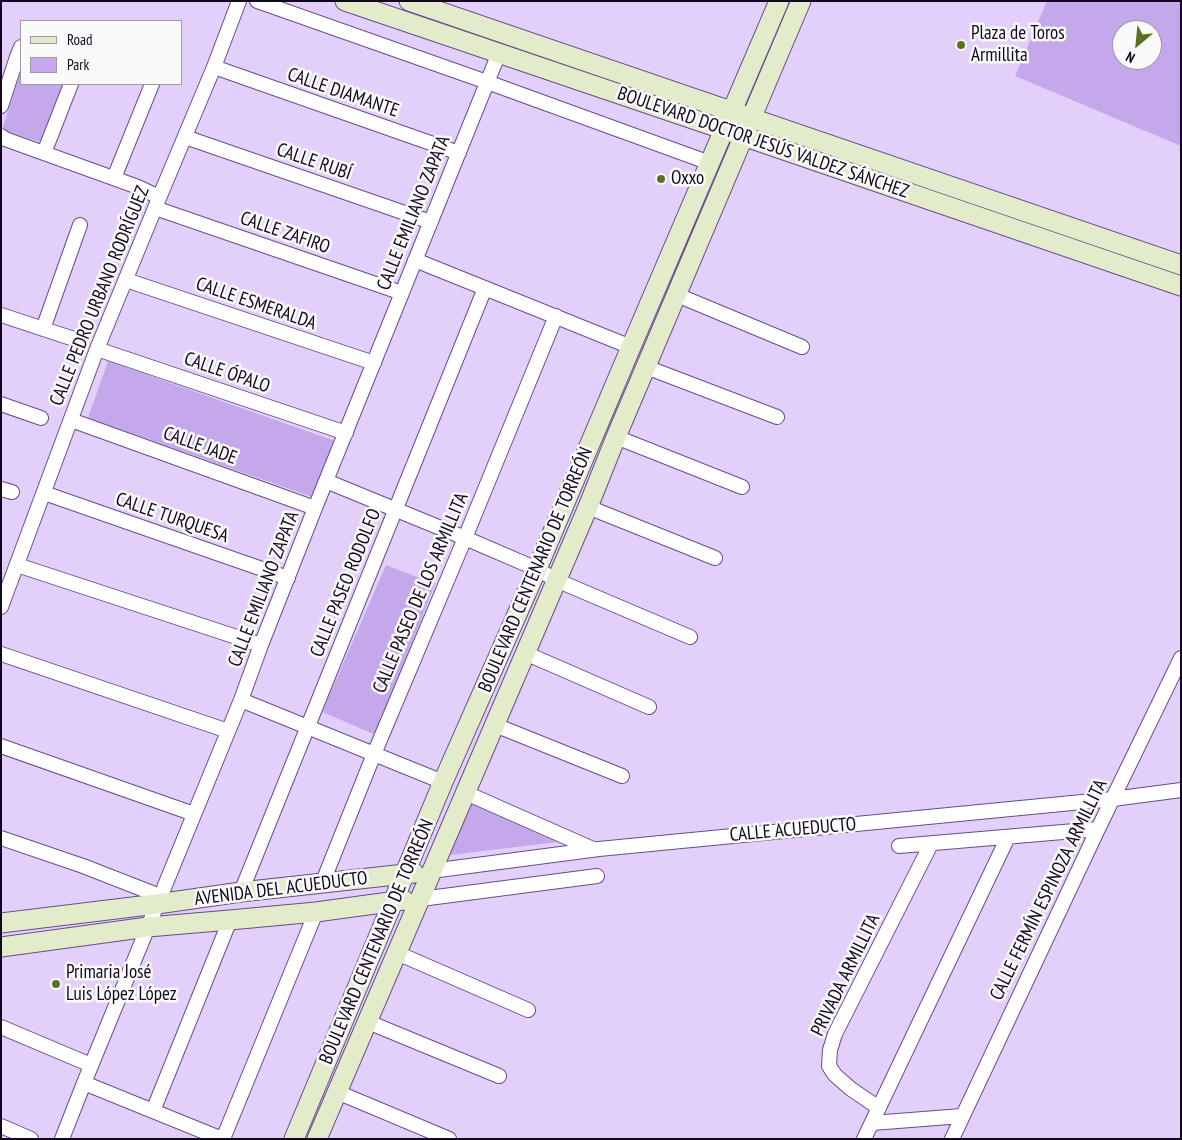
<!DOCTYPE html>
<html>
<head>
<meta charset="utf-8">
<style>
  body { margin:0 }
  #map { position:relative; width:1182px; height:1140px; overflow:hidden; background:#e2d0fb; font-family:"PT Sans Narrow",sans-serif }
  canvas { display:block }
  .frame { position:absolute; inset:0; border:2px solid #13071f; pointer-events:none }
  .legend { position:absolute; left:20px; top:20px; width:162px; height:65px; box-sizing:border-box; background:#fafafa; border:1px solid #9e99a2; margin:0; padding:6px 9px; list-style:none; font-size:15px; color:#13071f }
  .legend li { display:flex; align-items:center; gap:10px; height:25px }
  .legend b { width:25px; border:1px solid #9e99a2 }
  .north { position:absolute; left:1112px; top:20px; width:50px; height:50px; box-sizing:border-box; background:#fafafa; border:1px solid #9e99a2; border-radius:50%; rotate:208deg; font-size:14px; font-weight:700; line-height:20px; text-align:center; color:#13071f }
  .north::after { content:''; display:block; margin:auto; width:18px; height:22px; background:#5a7121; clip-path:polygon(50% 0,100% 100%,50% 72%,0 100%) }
</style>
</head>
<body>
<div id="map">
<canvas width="1182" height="1140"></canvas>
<div class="frame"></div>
<ul class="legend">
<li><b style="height:6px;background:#e2ecca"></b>Road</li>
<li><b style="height:14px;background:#c5a8eb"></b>Park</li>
</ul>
<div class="north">N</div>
</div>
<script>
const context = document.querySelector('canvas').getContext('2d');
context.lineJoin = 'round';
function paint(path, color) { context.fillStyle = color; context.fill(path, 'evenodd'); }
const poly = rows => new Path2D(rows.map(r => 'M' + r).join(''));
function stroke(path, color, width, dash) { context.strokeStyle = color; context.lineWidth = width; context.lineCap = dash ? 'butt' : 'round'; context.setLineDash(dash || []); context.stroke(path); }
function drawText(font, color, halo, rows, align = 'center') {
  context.font = font + ' "PT Sans Narrow",sans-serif'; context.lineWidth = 5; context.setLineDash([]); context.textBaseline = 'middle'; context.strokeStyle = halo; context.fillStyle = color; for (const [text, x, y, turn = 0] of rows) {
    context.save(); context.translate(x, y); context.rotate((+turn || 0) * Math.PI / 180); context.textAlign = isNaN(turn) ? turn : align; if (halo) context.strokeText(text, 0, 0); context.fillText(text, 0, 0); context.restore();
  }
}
paint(poly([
  [1047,1,1181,1,1181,146,1015,76],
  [1122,30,1152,30,1152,60,1122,60],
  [21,70,21,84,63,84,40,142,2,130],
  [108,361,335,441,315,498,88,418],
  [386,565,435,584,376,735,322,712],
  [471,800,555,836,558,842,450,855]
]), '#c5a8eb');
const street = poly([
  [257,1,487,82,710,163],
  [214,67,459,153],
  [1,106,17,57,21,47],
  [1,136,5,139,138,187,159,197],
  [185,137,431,222],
  [44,153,71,84],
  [114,178,152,84],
  [155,208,402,293],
  [415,260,631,347],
  [126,280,374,363],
  [677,295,802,347],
  [1,315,74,339],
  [43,329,80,225],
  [97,349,346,433],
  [646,367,777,417],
  [1,404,41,418],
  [71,420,315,508],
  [616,437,742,487],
  [326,481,465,538,537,569,556,580,690,637],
  [1,489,12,492],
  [44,493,288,578],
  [588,507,715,558],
  [17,565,261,645],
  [1,607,97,349,162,191,214,67,239,1],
  [525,653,649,707],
  [1,654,228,731],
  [241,700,443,782],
  [495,725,622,776],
  [1,746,194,814],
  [466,793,593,849],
  [1,838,83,866,160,896],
  [899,846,1098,829],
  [431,871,599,849,1113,799,1181,790],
  [322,884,374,754,465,538,556,316],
  [241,892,485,288],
  [421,899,597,876],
  [397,953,528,1010],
  [368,1022,499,1076],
  [1,1027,91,1065],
  [84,1083,222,1139],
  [337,1092,449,1139],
  [879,1108,851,1089,835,1075,829,1066,830,1050,835,1034,931,844],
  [153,1111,230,920],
  [872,1123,962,1116],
  [1,1126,31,1139],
  [62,1139,84,1083,241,700,261,645,315,508,499,53],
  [223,1139,316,912],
  [864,1139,1008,837],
  [952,1139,1098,829,1181,658]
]);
const secondary = poly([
  [345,1,743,136,1181,286],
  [409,1,1181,265],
  [1,923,157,904,241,892,414,873],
  [1,947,148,927,230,920,316,912,404,900],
  [294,1139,443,782,537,569,631,347,779,1],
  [317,1139,588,507,616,437,801,1]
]);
stroke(street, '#694c8a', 16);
stroke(secondary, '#694c8a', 21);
stroke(street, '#fff', 14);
stroke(secondary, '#e2ecca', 19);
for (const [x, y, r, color] of [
  [961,45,5,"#5a7121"],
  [661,179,5,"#5a7121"],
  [56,984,5,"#5a7121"]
]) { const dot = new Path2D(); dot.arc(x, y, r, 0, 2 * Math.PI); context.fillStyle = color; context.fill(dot); stroke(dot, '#fafafa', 2); }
drawText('19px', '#13071f', '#fafafa', [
  ["Plaza de Toros",971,34],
  ["Armillita",971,56],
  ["Oxxo",671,179],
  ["Primaria José",66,973],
  ["Luis López López",66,995]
], 'left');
drawText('19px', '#13071f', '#fafafa', [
  ["CALLE DIAMANTE",343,93,19],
  ["BOULEVARD DOCTOR JESÚS VALDEZ SÁNCHEZ",763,143,19],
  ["CALLE RUBÍ",314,162,19],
  ["CALLE EMILIANO ZAPATA",414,213,-68],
  ["CALLE ZAFIRO",285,233,19],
  ["CALLE PEDRO URBANO RODRÍGUEZ",100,296,-68],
  ["CALLE ESMERALDA",256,304,19],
  ["CALLE ÓPALO",227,373,19],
  ["CALLE JADE",200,446,20],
  ["CALLE TURQUESA",172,518,19],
  ["BOULEVARD CENTENARIO DE TORREÓN",536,570,-67],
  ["CALLE PASEO RODOLFO",346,583,-68],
  ["CALLE EMILIANO ZAPATA",264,589,-69],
  ["CALLE PASEO DE LOS ARMILLITA",421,593,-67],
  ["CALLE ACUEDUCTO",793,830,-5],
  ["AVENIDA DEL ACUEDUCTO",281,889,-7],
  ["CALLE FERMÍN ESPINOZA ARMILLITA",1049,890,-64],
  ["BOULEVARD CENTENARIO DE TORREÓN",377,942,-67],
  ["PRIVADA ARMILLITA",846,975,-64]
]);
</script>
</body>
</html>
